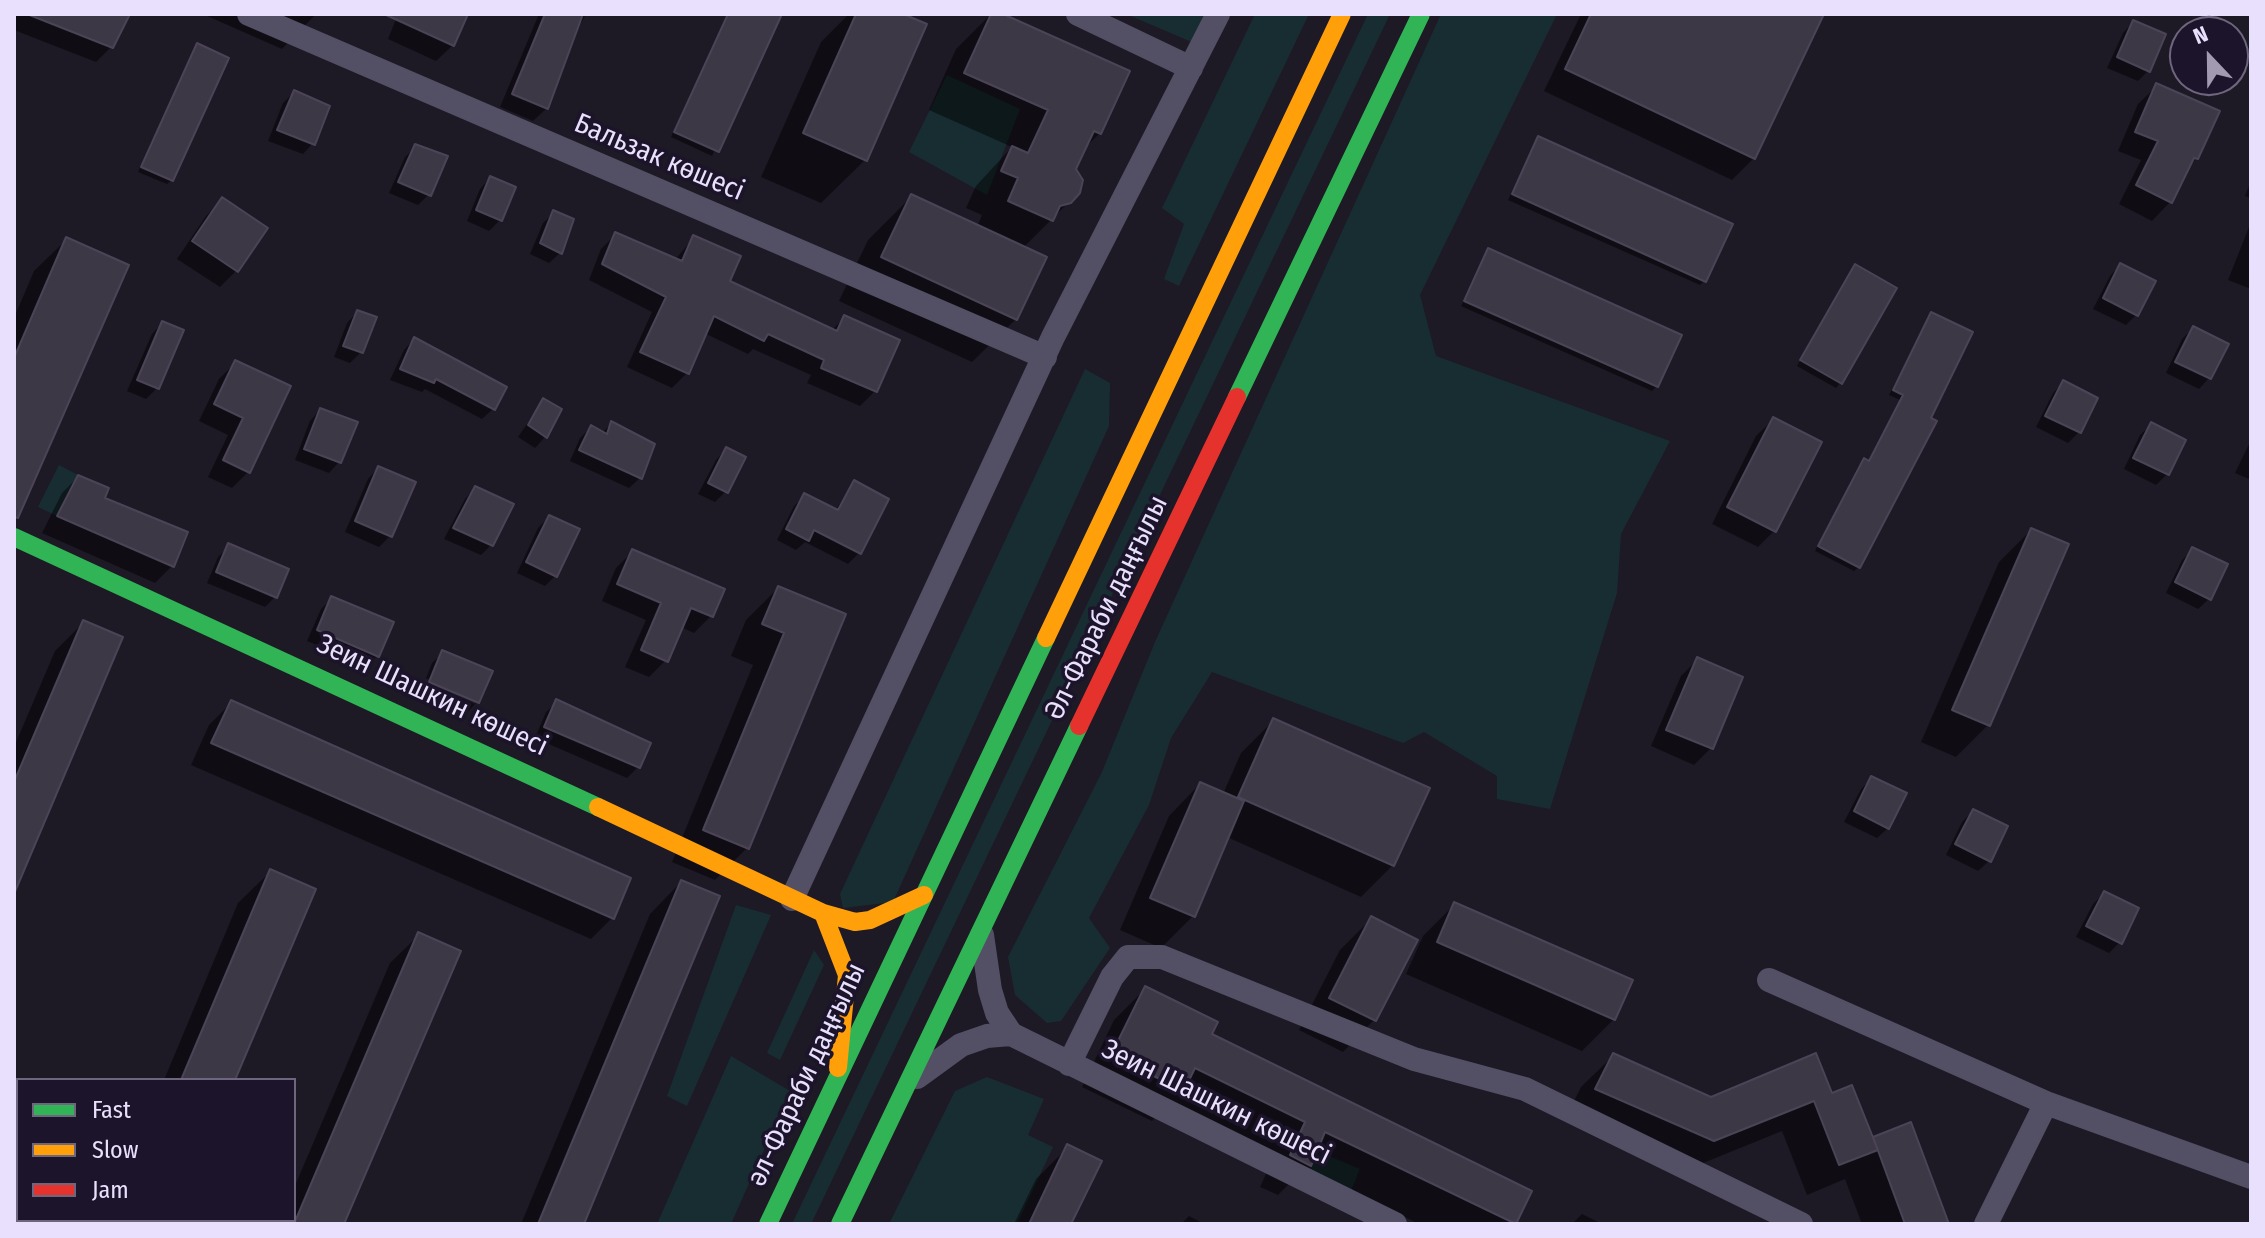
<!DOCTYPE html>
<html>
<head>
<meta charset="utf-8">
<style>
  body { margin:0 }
  #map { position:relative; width:2265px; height:1238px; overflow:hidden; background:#1d1925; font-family:"Fira Sans Condensed",sans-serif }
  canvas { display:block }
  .frame { position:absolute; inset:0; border:16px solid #e8e0fc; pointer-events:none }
  .legend { position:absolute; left:16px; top:1078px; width:280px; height:144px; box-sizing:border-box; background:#1b142a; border:2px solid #6d667e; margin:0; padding:10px 14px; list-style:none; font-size:24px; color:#e8e0fc }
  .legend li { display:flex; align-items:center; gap:16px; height:40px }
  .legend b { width:40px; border:2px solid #6d667e }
  .north { position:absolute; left:2169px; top:16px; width:80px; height:80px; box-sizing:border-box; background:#1b142a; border:2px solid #6d667e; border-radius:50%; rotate:338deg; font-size:22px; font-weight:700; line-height:32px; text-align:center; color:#e8e0fc }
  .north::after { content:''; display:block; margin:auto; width:28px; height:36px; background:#a19ab1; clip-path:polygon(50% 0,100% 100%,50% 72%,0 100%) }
</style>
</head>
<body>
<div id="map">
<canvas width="2265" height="1238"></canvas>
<div class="frame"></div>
<ul class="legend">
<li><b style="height:10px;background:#30b455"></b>Fast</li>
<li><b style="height:10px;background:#ff9f0a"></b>Slow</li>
<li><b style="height:10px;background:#e5322d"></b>Jam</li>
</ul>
<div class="north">N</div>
</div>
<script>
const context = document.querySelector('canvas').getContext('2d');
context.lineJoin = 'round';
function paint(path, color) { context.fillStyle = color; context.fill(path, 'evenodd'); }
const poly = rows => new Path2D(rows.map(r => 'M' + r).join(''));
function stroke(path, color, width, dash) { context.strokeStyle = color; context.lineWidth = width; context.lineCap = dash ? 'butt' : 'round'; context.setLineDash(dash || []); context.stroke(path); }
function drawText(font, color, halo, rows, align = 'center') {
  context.font = font + ' "Fira Sans Condensed",sans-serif'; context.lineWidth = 7; context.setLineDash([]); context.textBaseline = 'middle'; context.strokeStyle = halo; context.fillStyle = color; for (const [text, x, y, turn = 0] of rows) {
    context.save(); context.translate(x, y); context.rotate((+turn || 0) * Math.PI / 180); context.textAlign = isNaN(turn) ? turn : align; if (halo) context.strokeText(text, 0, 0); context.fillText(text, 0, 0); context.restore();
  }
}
paint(poly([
  [1126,14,1207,14,1194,43],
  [1255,14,1309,14,1179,286,1164,279,1184,224,1162,208],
  [1368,14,1390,14,811,1224,792,1224],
  [1441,14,1557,14,1420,295,1436,356,1670,441,1621,534,1617,593,1550,809,1497,799,1497,776,1424,732,1403,743,1212,672,1171,738,1149,805,1089,918,1110,948,1061,1021,1047,1023,1015,995,1008,957,1102,772,1155,642],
  [947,75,1020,109,987,195,909,152],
  [1085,369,1110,383,1109,426,893,902,843,908,840,894],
  [59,465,78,475,57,516,38,507],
  [736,905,771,915,687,1106,667,1096],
  [814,950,824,965,780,1060,767,1053],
  [731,1056,790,1091,731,1224,657,1224],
  [987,1077,1044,1099,1028,1135,1053,1147,1017,1224,889,1224,955,1091],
  [1317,1151,1360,1169,1350,1193,1308,1173]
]), '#182d32');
paint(poly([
  [14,14,128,14,111,47,96,62,14,30],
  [316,14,282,49,205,15,206,14],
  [398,14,466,14,453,45,436,61,388,39],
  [539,14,586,14,562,58,566,60,547,108,533,121,500,107],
  [727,14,780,14,712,156,671,137],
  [849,14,898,14,865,160,821,203,761,177,821,42],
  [991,14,998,14,1100,133,1084,149,1074,169,1079,192,1023,248,1016,319,972,362,839,301,868,240,911,197,977,227,982,215,966,208,976,186,1012,147,929,110,956,49],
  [1581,14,1822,14,1754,158,1732,180,1544,91],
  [2133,22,2148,71,2138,81,2107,68,2123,33],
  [197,46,172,180,167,184,138,172],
  [2157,86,2197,158,2187,168,2170,202,2152,221,2119,204,2141,160,2118,151,2138,104],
  [294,92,313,143,303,154,268,141,283,103],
  [1538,139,1705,280,1700,285,1508,200],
  [416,147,429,194,418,205,389,193,405,157],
  [490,178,500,220,489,231,467,221,480,189],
  [2251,181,2251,198,2245,196],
  [223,200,236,271,220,287,177,259,206,216],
  [554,213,560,253,549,263,530,254,543,223],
  [2251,222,2251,289,2228,280],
  [616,234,675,260,694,237,727,282,832,330,844,318,897,341,875,391,860,406,807,383,811,375,753,349,748,354,704,333,687,373,672,388,627,367,652,312,589,280,601,249],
  [66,240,14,509,14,318,34,271],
  [1488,251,1657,386,1652,391,1461,306],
  [2120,265,2136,315,2126,325,2093,309,2110,276],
  [1855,267,1840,383,1836,388,1797,366],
  [357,312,361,352,350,363,334,357,347,323],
  [1932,314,1859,567,1854,571,1815,551,1859,465,1864,461,1868,462,1900,400,1889,395],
  [162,323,181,331,157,388,146,399,127,391,152,334],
  [2193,328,2209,378,2199,389,2166,373,2182,339],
  [414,339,493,409,482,419,425,389,422,392,390,380,404,350],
  [236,362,289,387,248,472,232,488,208,477,228,435,199,421,219,379],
  [2063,383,2079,432,2068,443,2036,427,2053,393],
  [543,401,559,409,545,437,535,448,518,437],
  [320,410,339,462,329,473,295,460,310,421],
  [1773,420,1774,531,1758,547,1712,524,1756,436],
  [612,423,640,478,629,488,570,461,580,438,591,427,602,433],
  [2151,425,2167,474,2156,485,2124,469,2140,435],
  [2251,440,2251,480,2235,473],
  [726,449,726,491,715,502,698,494,716,460],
  [378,468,390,536,379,547,345,532,368,479],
  [78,477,172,566,155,583,42,533,62,493],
  [854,483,859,553,848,564,805,542,796,550,777,540,794,506,805,496,835,511],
  [475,488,492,544,481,555,444,539,465,499],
  [549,517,556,575,545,586,517,573,538,528],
  [2031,530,1988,725,1956,757,1921,742,1999,562],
  [229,546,276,596,265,607,207,583,218,557],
  [2193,549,2209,599,2198,609,2166,593,2182,560],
  [633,551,711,616,694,633,681,627,666,660,649,677,625,667,646,620,602,601,616,568],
  [778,588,843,615,747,848,715,880,672,862,753,665,731,656,746,620],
  [332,598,377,656,367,666,307,641,321,609],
  [84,622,14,889,14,747,55,651],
  [443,653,477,702,467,713,420,693,424,682,475,704,475,699,426,678,432,663],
  [1697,660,1741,678,1711,748,1694,765,1651,746,1681,676],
  [557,702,648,744,638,767,627,778,535,738,546,712],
  [231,703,613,917,591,939,191,765,209,725],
  [1273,721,1393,865,1361,897,1227,837,1193,916,1161,948,1120,930,1169,816,1200,784,1223,794,1241,753],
  [1872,778,1888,828,1877,838,1844,822,1861,789],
  [1973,811,1989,861,1978,871,1946,855,1962,822],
  [270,872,233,1080,164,1080,238,903],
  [681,882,582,1224,521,1224,650,914],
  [2104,893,2120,942,2109,953,2076,937,2093,904],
  [1455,904,1614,1019,1582,1051,1406,974,1423,936],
  [1372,918,1374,1020,1343,1052,1299,1030,1340,950],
  [419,935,342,1224,279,1224,280,1220,294,1220,294,1188,390,963],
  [1145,989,1210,1035,1529,1192,1513,1224,1419,1224,1305,1168,1278,1195,1260,1187,1275,1154,1170,1102,1152,1121,1082,1087,1114,1020],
  [1613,1056,1711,1099,1831,1096,1872,1141,1874,1139,1947,1224,1862,1224,1845,1179,1807,1195,1782,1131,1681,1172,1564,1121,1581,1087],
  [1068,1147,1069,1224,1014,1224,1036,1179],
  [1582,1214,1602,1224,1572,1224],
  [1189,1216,1204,1224,1181,1224]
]), '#0007');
const building = poly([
  [27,14,130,14,113,48,27,14],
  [384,14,468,14,454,46,384,14],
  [545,14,583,14,548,109,512,94,545,14],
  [728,14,782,14,719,152,674,132,728,14],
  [856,14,903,14,927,24,867,161,803,133,856,14],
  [991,14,1003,14,1130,71,1101,134,1094,131,1076,169,1083,180,1080,193,1071,203,1060,206,1053,221,1008,201,1018,178,1001,171,1012,146,1028,153,1048,110,964,73,991,14],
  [1591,14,1824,14,1755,159,1565,69,1591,14],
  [2133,20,2166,34,2150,72,2117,57,2133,20],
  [197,43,229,58,173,181,141,167,197,43],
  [2156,83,2220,111,2198,159,2194,158,2172,203,2136,185,2158,141,2135,132,2156,83],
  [294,90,330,106,315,145,277,130,294,90],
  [1538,136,1733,224,1706,282,1512,194,1538,136],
  [415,144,448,156,431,196,398,182,415,144],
  [490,176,516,187,502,221,476,210,490,176],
  [911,194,1047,257,1017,320,881,257,911,194],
  [222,197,268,228,238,272,192,241,222,197],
  [553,210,574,219,562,254,540,243,553,210],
  [615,232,682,261,693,235,741,256,730,281,837,331,844,315,900,340,877,392,821,368,824,360,768,334,764,341,714,316,689,374,640,352,666,297,602,264,615,232],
  [66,237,129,265,18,518,14,517,14,358,66,237],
  [1488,248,1682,335,1658,387,1464,301,1488,248],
  [2120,263,2156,281,2138,316,2103,298,2120,263],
  [1855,264,1897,288,1842,384,1800,360,1855,264],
  [357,310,377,317,363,353,343,346,357,310],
  [1931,312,1973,332,1931,418,1937,421,1860,568,1818,546,1864,458,1869,461,1903,395,1893,390,1931,312],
  [162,321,184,330,159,389,137,380,162,321],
  [2193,326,2229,344,2211,379,2175,362,2193,326],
  [414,337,507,387,495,410,436,379,434,383,400,369,414,337],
  [235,360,291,386,250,473,223,460,243,418,214,404,235,360],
  [2063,380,2098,398,2081,433,2045,416,2063,380],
  [543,398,562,409,547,438,528,425,543,398],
  [320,408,358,422,341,463,304,449,320,408],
  [1773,417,1822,442,1776,532,1727,507,1773,417],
  [611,421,655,444,642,479,579,450,591,425,607,434,611,421],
  [2151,422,2186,440,2169,475,2133,458,2151,422],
  [726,447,746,457,728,493,708,483,726,447],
  [378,466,416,482,392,537,355,521,378,466],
  [78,475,109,488,105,498,188,532,174,567,57,516,78,475],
  [854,480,889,499,861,554,814,530,809,541,786,529,804,493,838,510,854,480],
  [475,486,514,504,493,546,453,528,475,486],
  [549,515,580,529,557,577,526,562,549,515],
  [2031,528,2069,544,1990,726,1952,710,2031,528],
  [228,543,289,569,277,598,216,572,228,543],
  [2192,547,2228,564,2211,600,2175,582,2192,547],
  [632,549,725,589,713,617,691,608,668,662,641,650,661,603,617,584,632,549],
  [778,586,846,614,749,849,703,830,784,633,762,624,778,586],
  [331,596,394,622,379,657,317,630,331,596],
  [83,620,123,637,14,894,14,782,83,620],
  [442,650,493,671,479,703,429,682,442,650],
  [1697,657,1743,677,1713,749,1666,730,1697,657],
  [556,699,651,743,640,768,544,727,556,699],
  [231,700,631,878,614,919,211,743,231,700],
  [1273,718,1430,788,1394,866,1238,797,1273,718],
  [1871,776,1907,793,1889,829,1854,811,1871,776],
  [1200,782,1244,801,1195,917,1150,898,1200,782],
  [1973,809,2008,826,1991,862,1955,844,1973,809],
  [270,869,316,889,235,1080,181,1080,270,869],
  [681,880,720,896,633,1105,584,1224,538,1224,681,880],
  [2104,891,2139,908,2122,944,2086,926,2104,891],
  [1454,902,1633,980,1615,1020,1437,942,1454,902],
  [1371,916,1418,940,1376,1021,1329,998,1371,916],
  [418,932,461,951,344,1224,294,1224,418,932],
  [1145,986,1218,1022,1212,1034,1532,1191,1516,1224,1325,1132,1311,1166,1290,1155,1305,1122,1195,1068,1184,1091,1111,1055,1145,986],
  [1613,1053,1711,1097,1816,1053,1832,1093,1852,1085,1878,1150,1839,1165,1814,1101,1714,1141,1595,1089,1613,1053],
  [1911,1122,1949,1224,1905,1224,1873,1137,1911,1122],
  [1067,1144,1102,1161,1071,1224,1029,1224,1067,1144]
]);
paint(building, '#3d3846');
stroke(building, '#4b4457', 2);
stroke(poly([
  [249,14,1045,357],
  [1078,14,1191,68],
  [792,899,1053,337,1218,14],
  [982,935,990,990,997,1013,1011,1034,1395,1224],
  [1769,980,2046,1103,2251,1177],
  [1069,1064,1112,977,1128,957,1162,957,1414,1059,1525,1089,1801,1224],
  [917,1077,961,1045,987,1036,1011,1034],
  [1986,1224,2046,1103]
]), '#534f65', 24);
stroke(poly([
  [1237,397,1421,14],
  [14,537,598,807],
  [768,1224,1046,638],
  [840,1224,1079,726]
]), '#30b455', 18);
stroke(poly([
  [1046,638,1342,14],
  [598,807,823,913,855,922,870,920,924,895],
  [823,913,847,975,838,1068]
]), '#ff9f0a', 18);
stroke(poly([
  [1079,726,1237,397]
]), '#e5322d', 18);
drawText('28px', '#e8e0fc', '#1b142a', [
  ["Бальзак көшесі",659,158,23],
  ["Әл-Фараби даңғылы",1107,608,-64],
  ["Зеин Шашкин көшесі",432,696,25],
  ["әл-Фараби даңғылы",807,1075,-65],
  ["Зеин Шашкин көшесі",1216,1103,26]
]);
</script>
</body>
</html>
